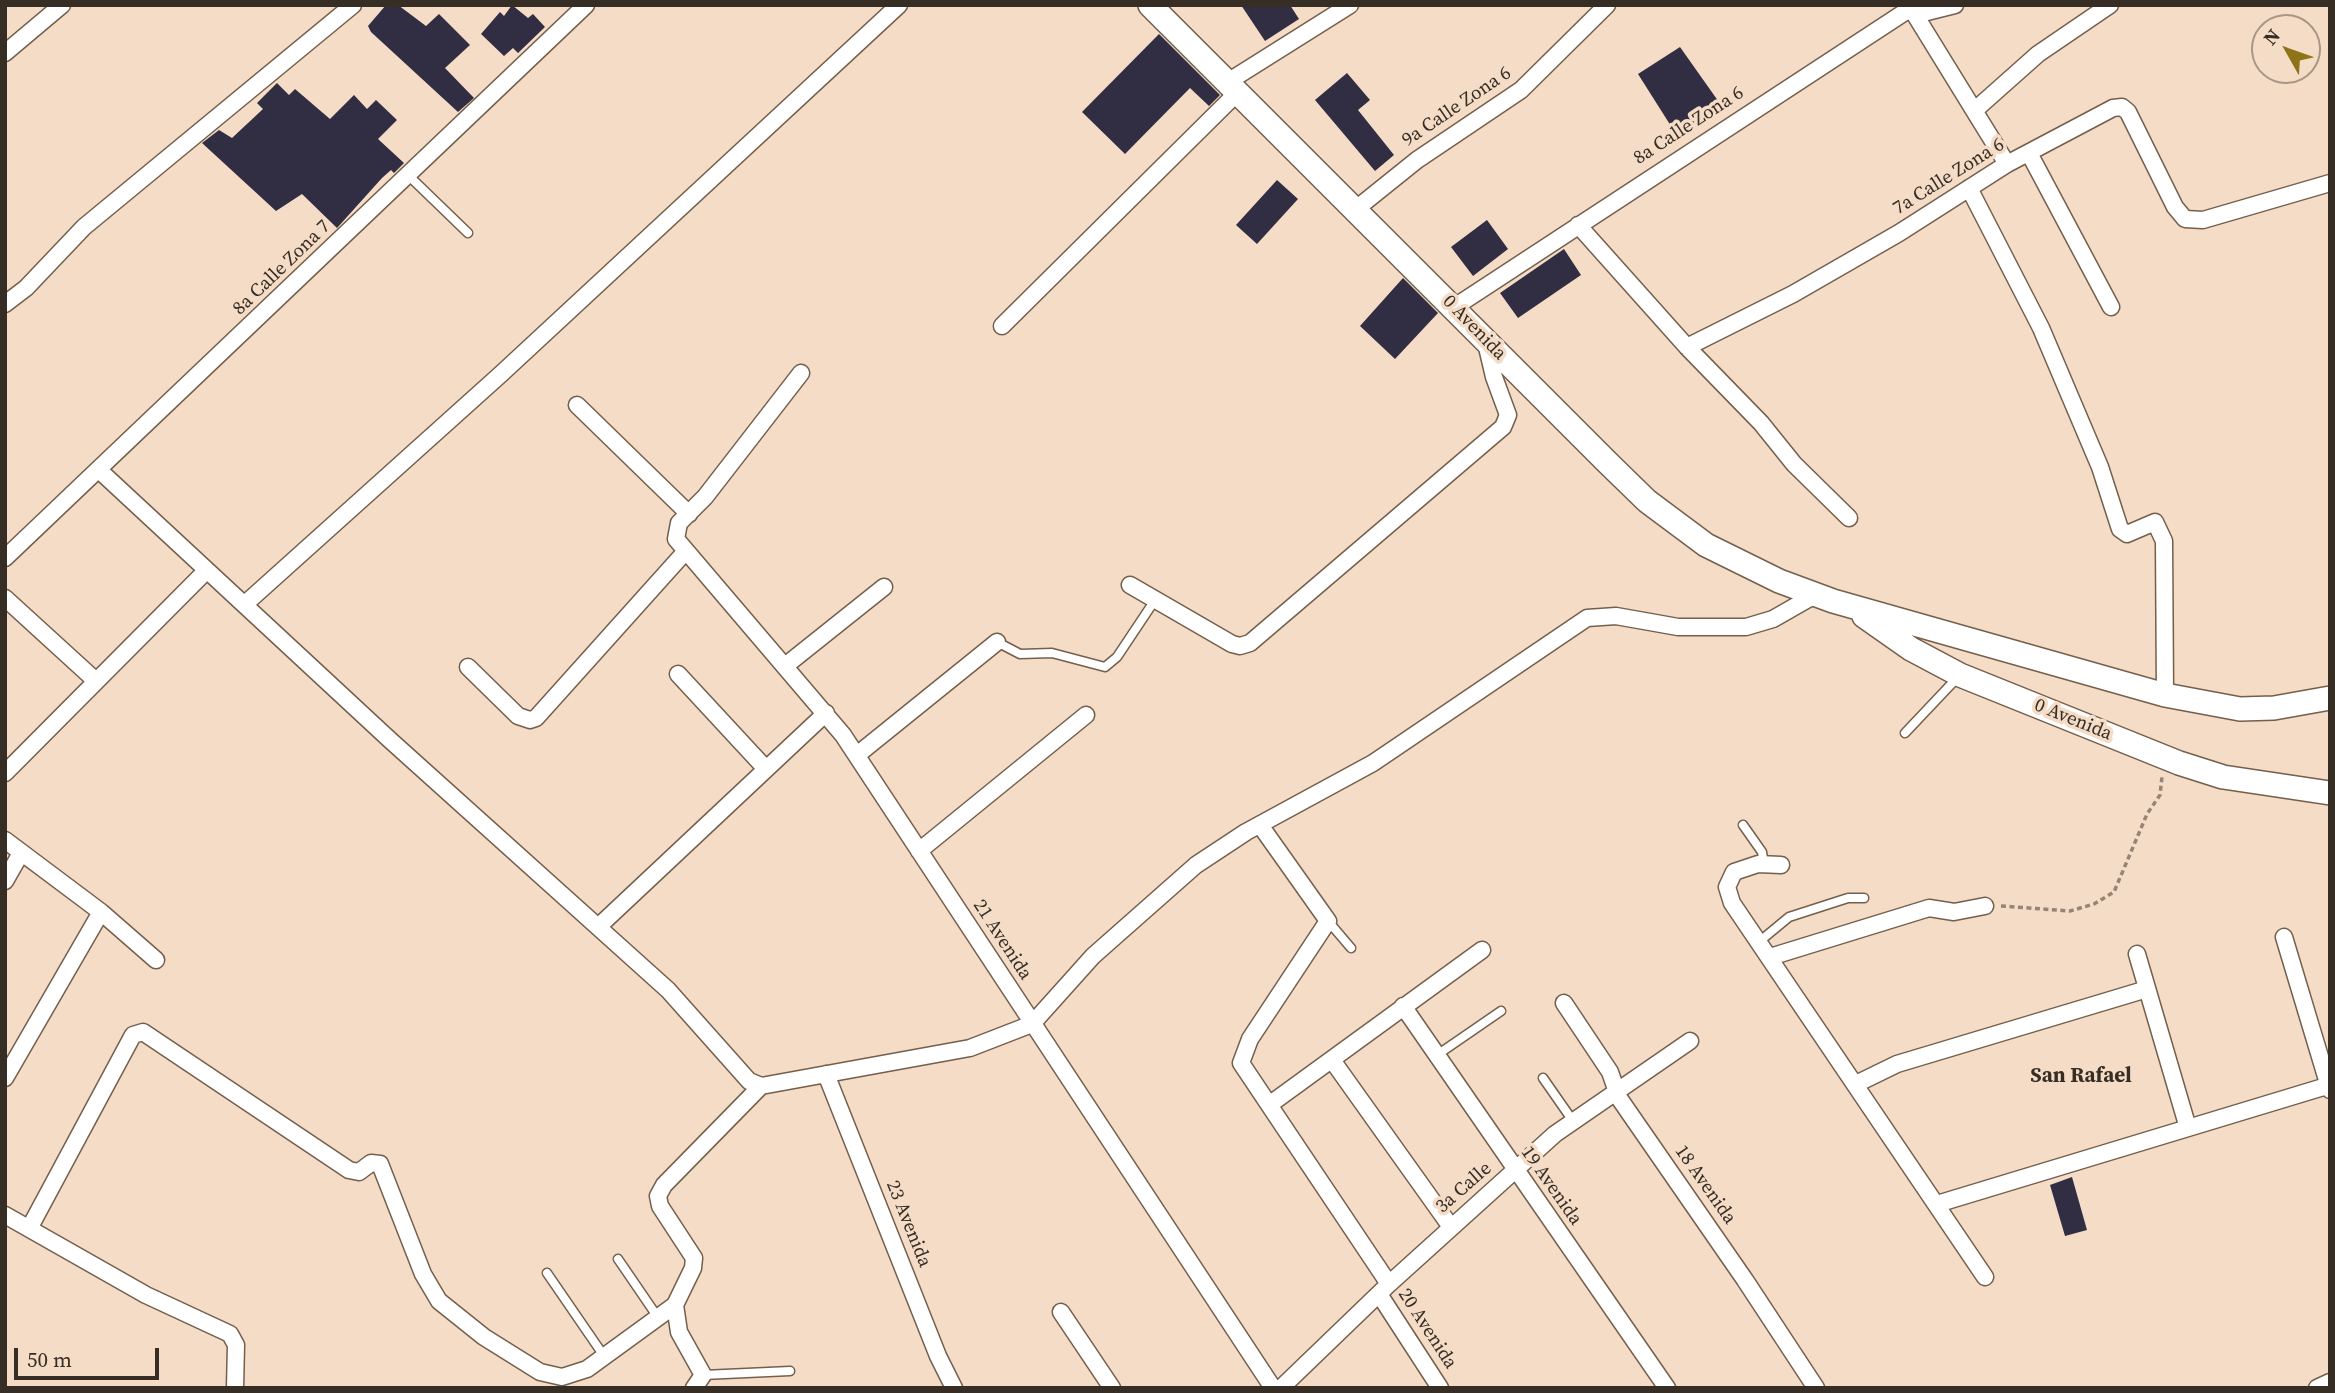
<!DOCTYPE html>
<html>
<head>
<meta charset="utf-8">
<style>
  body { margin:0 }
  #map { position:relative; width:2335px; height:1393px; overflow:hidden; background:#f4dcc6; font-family:"Source Serif 4",serif }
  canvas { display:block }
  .frame { position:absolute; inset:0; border:7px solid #362d25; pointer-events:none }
  .north { position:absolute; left:2251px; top:14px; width:70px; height:70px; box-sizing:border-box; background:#f4dcc6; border:2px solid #a89686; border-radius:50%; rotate:310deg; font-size:19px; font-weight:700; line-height:28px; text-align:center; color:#362d25 }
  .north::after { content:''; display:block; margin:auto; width:24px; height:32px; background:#8d7418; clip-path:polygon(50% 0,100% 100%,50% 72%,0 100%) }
  .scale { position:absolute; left:14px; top:1348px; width:145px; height:32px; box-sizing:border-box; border:4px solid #362d25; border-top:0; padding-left:9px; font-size:21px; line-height:24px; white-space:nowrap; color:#362d25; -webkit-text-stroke:5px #f4dcc6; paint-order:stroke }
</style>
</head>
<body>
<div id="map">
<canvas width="2335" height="1393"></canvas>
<div class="frame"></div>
<div class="north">N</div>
<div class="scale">50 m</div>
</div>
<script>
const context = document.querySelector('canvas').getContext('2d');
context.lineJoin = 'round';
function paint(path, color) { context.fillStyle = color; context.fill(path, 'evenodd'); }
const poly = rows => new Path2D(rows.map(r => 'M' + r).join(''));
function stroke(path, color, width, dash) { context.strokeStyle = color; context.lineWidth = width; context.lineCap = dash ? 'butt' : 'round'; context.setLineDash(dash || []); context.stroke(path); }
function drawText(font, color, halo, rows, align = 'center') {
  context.font = font + ' "Source Serif 4",serif'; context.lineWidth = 7; context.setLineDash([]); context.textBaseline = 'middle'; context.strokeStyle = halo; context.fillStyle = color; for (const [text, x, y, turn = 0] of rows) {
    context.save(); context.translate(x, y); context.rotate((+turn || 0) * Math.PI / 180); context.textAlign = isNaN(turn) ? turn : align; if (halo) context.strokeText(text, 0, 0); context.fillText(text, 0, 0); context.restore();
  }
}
paint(poly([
  [386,5,398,5,426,26,439,14,470,45,445,68,474,98,458,112,371,32,368,26],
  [512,5,528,18,533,14,545,27,518,53,513,48,504,56,481,34,500,12,504,16],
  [1241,5,1290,5,1299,19,1265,41],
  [1159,34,1220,95,1209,106,1190,88,1125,154,1082,112],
  [1680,47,1721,105,1676,134,1638,74],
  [1347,73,1370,100,1358,110,1394,155,1375,171,1315,100],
  [277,83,289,95,295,89,330,119,354,95,367,109,376,100,397,120,378,139,404,163,394,173,391,170,382,178,337,228,302,194,276,211,202,143,219,130,232,138,263,109,257,103],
  [1277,180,1298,199,1257,244,1236,225],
  [1487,220,1508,249,1473,276,1451,247],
  [1564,249,1581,275,1518,318,1500,293],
  [1403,278,1438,313,1395,359,1360,326],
  [2072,1177,2087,1230,2065,1236,2050,1185]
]), '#312d43');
const lane = poly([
  [409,176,468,233],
  [997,642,1020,654,1052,653,1105,667,1117,657,1155,600],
  [1905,733,1958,677],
  [1743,825,1762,852,1763,859,1758,864],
  [1328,921,1351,948],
  [1760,941,1789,917,1848,898,1864,898],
  [1437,1055,1501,1011],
  [1543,1078,1573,1121],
  [618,1259,657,1316],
  [547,1273,604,1356],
  [703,1375,790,1371]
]);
const street = poly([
  [1909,5,2007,164],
  [5,53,62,5],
  [1226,83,1350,5],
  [1975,110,2038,54,2110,5],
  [2029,153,2111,307],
  [1969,188,2041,328,2100,467,2120,529,2127,534,2155,522,2164,541,2165,695],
  [1356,209,1417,160,1521,90,1607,5],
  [1578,225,1687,347,1761,423,1794,464,1849,518],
  [5,304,26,288,84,227,353,5],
  [1453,308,1911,8,1927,12,1955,5],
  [1002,326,1237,93],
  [1687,347,1793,294,1899,233,2007,164,2113,108,2122,107,2128,112,2175,207,2185,219,2203,220,2330,183],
  [801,373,705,497,679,523,676,539,843,735,1273,1388],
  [577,405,689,514],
  [100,471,390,740,668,990,749,1081,761,1086],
  [5,558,586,5],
  [1130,585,1232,644,1240,646,1250,643,1503,427,1508,415,1494,377,1486,343],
  [5,598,96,681],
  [245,604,501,374,899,5],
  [785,666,884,587],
  [468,667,518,716,530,720,536,718,685,552],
  [678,674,766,769],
  [857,755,997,642],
  [5,773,206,571],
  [1260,825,1328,921,1250,1039,1241,1063,1389,1284],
  [5,840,101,912,156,960],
  [919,851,1086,715],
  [1781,865,1758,864,1734,872,1727,887,1732,903,1985,1277],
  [5,881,21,853],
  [598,927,826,713],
  [2284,937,2330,1090],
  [2137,954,2188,1128],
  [1770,957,1929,908,1954,912,1985,906],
  [1564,1003,1610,1072,1619,1098,1745,1280,1816,1388],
  [1403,1006,1667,1388],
  [1332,1060,1451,1227],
  [826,1074,938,1356,954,1388],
  [5,1078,101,912],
  [1856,1084,1897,1064,2147,989],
  [1269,1105,1482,950],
  [1937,1204,2330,1085],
  [5,1215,146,1295,230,1334,236,1345,235,1388],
  [30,1227,133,1035,143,1032,349,1170,359,1172,371,1163,380,1164,423,1274,439,1301,484,1337,540,1372,562,1377,587,1369,675,1305],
  [1379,1294,1440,1388],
  [1061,1312,1112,1388],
  [694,1388,703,1375,679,1332,675,1305,693,1268,694,1258,660,1206,658,1196,664,1185,761,1086,970,1048,1032,1024,1093,956,1196,865,1246,832,1373,763,1587,618,1616,616,1678,627,1746,627,1773,619,1815,595],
  [1281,1388,1389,1284,1555,1134,1690,1041],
  [2317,1388,2330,1382]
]);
const secondary = poly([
  [1150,5,1608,463,1647,501,1706,545,1779,581,1833,601,2165,695,2240,709,2274,708,2330,698],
  [1864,616,1911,649,1960,675,2179,763,2223,777,2330,793]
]);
stroke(lane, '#745f4c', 11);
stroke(street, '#745f4c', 19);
stroke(secondary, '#745f4c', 26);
stroke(poly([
  [2001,906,2070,911,2094,904,2114,892,2147,814,2160,795,2162,777]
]), '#958576', 3.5, [5, 3.5]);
stroke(lane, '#fff', 8);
stroke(street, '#fff', 16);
stroke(secondary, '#fff', 23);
drawText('19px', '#362d25', '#f4dcc6', [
  ["9a Calle Zona 6",1457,107,-34],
  ["8a Calle Zona 6",1689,126,-33],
  ["7a Calle Zona 6",1949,177,-32],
  ["8a Calle Zona 7",282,268,-44],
  ["0 Avenida",1474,328,46],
  ["0 Avenida",2073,720,22],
  ["21 Avenida",1002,940,57],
  ["18 Avenida",1705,1185,55],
  ["19 Avenida",1551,1186,55],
  ["3a Calle",1464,1188,-41],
  ["23 Avenida",908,1224,68],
  ["20 Avenida",1427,1329,57]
]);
drawText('bold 21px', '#362d25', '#f4dcc6', [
  ["San Rafael",2081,1077]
]);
</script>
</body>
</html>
